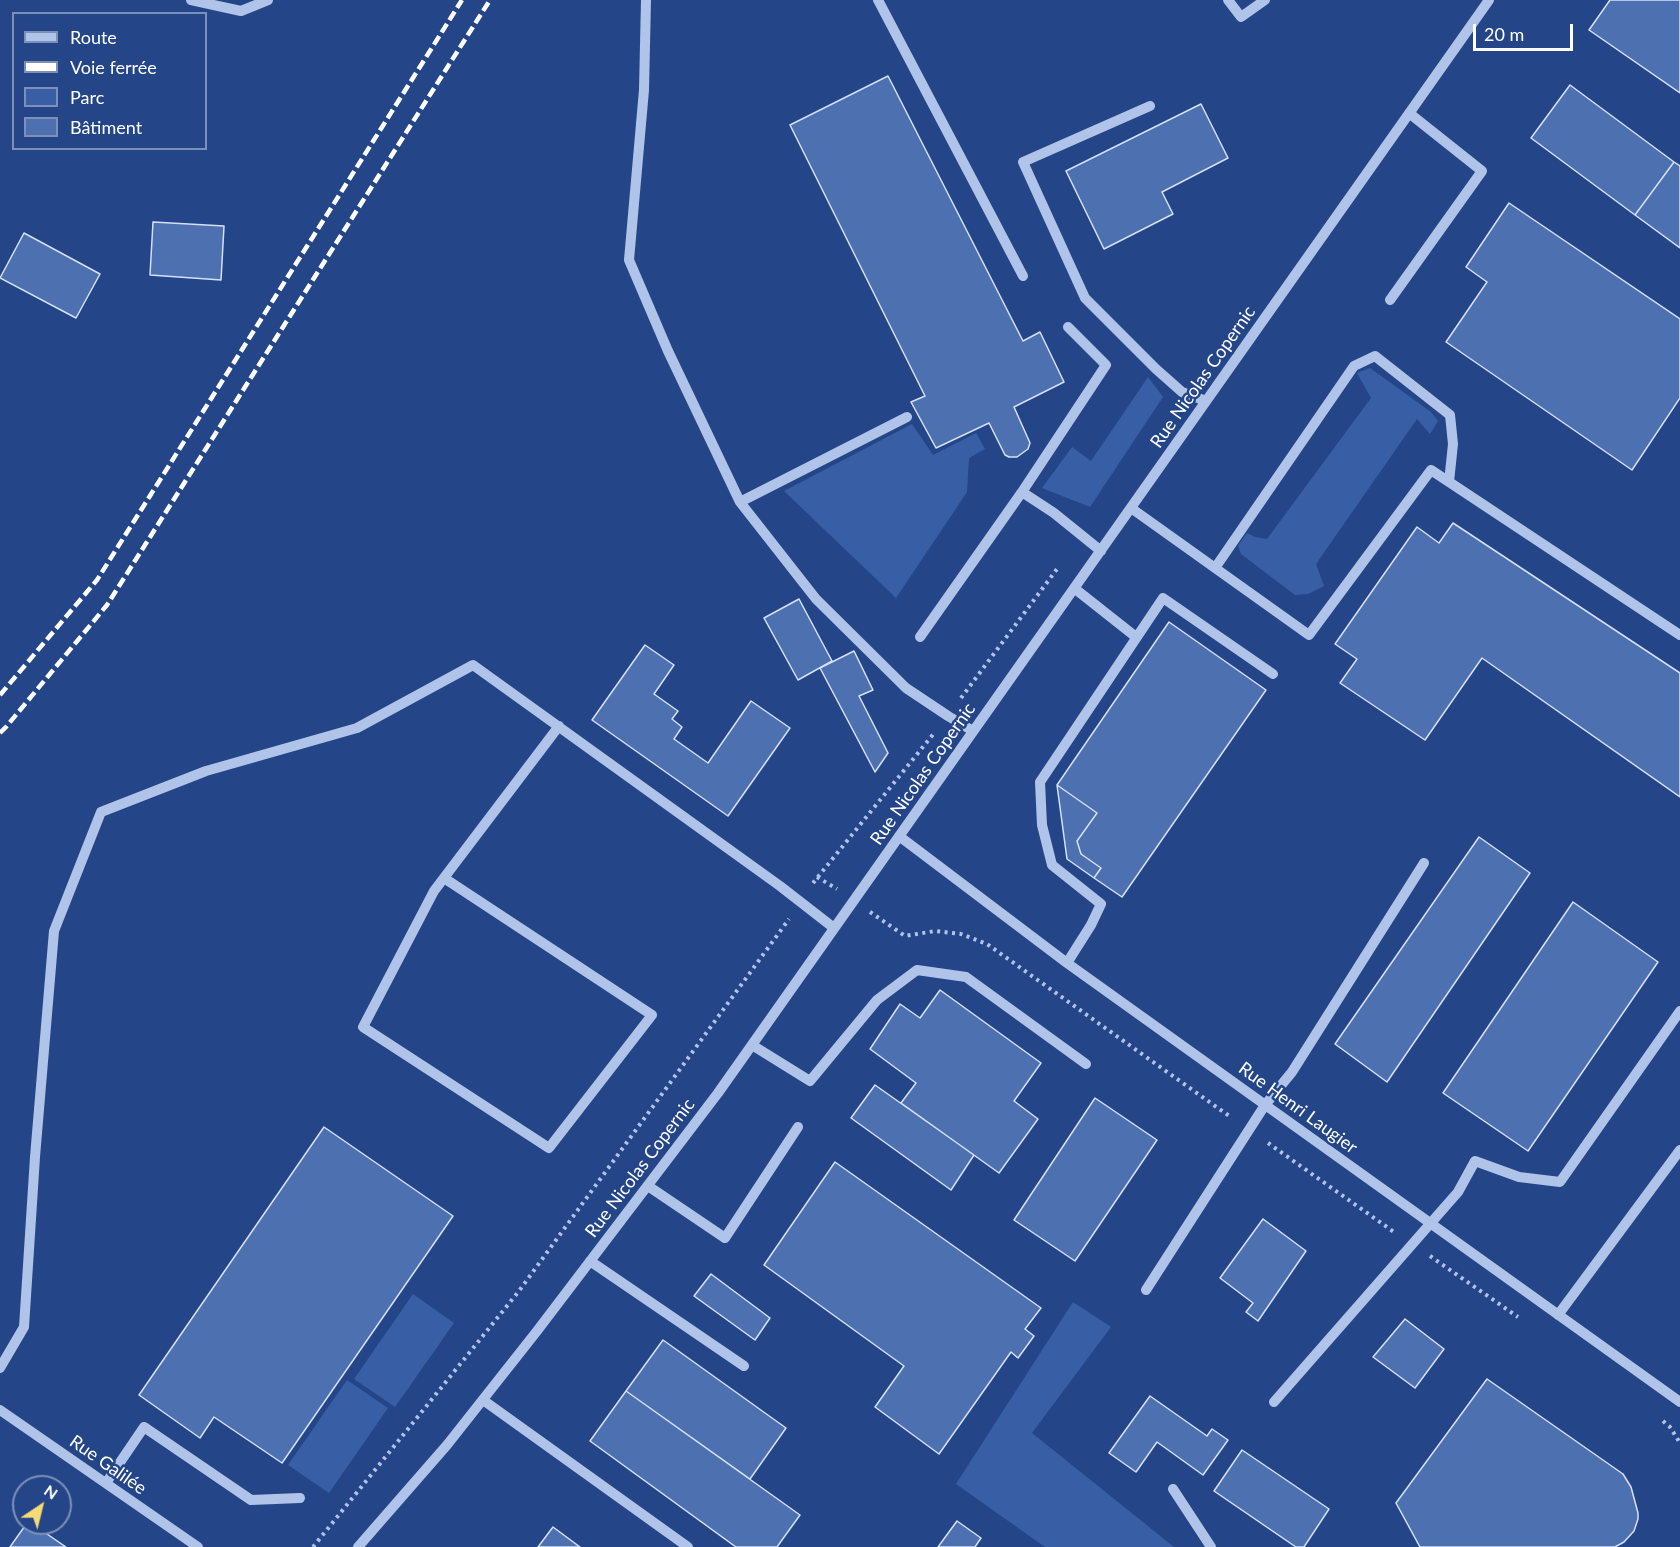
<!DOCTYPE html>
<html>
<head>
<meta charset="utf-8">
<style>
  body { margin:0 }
  #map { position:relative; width:1680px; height:1547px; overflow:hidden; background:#244688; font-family:Lato,sans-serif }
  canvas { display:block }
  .legend { position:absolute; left:12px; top:12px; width:195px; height:138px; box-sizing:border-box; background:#244688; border:2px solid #7c90b8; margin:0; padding:8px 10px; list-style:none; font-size:18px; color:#fff }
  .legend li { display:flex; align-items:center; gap:12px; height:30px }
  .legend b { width:30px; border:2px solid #7c90b8 }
  .north { position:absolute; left:12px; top:1475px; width:60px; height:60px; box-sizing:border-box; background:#244688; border:2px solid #7c90b8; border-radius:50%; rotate:35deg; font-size:16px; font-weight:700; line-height:24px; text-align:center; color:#fff }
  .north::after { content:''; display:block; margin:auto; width:21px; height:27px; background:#f4db73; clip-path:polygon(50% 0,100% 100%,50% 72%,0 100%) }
  .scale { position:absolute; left:1473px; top:24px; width:100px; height:27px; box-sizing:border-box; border:3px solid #fff; border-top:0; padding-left:8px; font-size:18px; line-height:21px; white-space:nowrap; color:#fff; -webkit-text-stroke:4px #244688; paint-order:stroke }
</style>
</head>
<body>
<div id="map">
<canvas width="1680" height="1547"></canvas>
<ul class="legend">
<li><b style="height:8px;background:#b0c4e9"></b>Route</li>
<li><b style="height:8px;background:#fff"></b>Voie ferrée</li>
<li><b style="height:16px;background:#385fa5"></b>Parc</li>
<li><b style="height:16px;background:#4c70b0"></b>Bâtiment</li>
</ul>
<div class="north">N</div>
<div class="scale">20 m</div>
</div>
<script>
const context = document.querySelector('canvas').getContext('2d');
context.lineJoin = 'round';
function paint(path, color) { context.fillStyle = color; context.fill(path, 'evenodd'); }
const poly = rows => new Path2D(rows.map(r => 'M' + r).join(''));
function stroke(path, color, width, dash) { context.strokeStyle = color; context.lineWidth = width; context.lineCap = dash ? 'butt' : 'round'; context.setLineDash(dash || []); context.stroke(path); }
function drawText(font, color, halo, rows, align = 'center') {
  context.font = font + ' Lato,sans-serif'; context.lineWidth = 5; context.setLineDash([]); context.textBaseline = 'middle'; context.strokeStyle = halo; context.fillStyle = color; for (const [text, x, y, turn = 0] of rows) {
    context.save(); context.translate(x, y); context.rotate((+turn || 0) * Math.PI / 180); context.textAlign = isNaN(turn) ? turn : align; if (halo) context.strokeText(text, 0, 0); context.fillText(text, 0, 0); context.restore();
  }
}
paint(poly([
  [1370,368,1431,412,1438,421,1430,434,1417,419,1316,564,1324,586,1308,594,1295,595,1241,554,1238,546,1247,533,1255,537,1267,539,1371,398,1357,373],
  [1148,377,1163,397,1090,507,1042,488,1072,447,1091,461],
  [912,424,933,455,976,433,985,449,969,458,967,492,896,598,784,491],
  [413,1294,454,1323,395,1407,354,1379],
  [1073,1302,1111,1327,1032,1433,1174,1547,1045,1547,956,1484],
  [347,1380,388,1408,329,1493,288,1465]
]), '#385fa5');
const building = poly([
  [1610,0,1680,0,1680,93,1589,30,1610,0],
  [888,76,1023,341,1040,332,1064,382,1014,407,1030,443,1028,449,1017,457,1009,457,1005,455,989,423,936,448,911,402,925,396,790,125,888,76],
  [1570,85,1674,162,1635,215,1531,138,1570,85],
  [1201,104,1228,158,1162,192,1173,214,1104,249,1066,171,1201,104],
  [1674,162,1680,166,1680,248,1635,215,1674,162],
  [1509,203,1680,319,1680,398,1632,470,1446,342,1487,282,1466,267,1509,203],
  [153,222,224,226,221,280,150,275,153,222],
  [24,233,100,274,76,318,0,278,24,233],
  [1453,523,1680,673,1680,797,1482,658,1425,740,1340,683,1357,659,1335,644,1417,527,1439,543,1453,523],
  [799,599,832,661,798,680,764,618,799,599],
  [1169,622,1266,690,1122,897,1094,878,1101,868,1081,854,1077,841,1097,813,1057,785,1169,622],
  [645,645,674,665,654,694,678,711,672,719,682,727,674,739,708,763,751,701,790,728,728,816,592,720,645,645],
  [854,651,873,690,859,696,888,753,875,772,820,668,854,651],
  [1057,785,1097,813,1077,841,1081,854,1101,868,1094,878,1067,859,1057,785],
  [1479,837,1530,873,1387,1082,1335,1044,1479,837],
  [1573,902,1658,962,1528,1151,1443,1093,1573,902],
  [940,990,1041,1063,1014,1101,1038,1119,999,1173,901,1103,916,1083,870,1049,900,1004,920,1018,940,990],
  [875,1085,974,1155,951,1190,851,1118,875,1085],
  [1095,1098,1157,1140,1075,1261,1014,1220,1095,1098],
  [324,1127,453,1216,282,1463,214,1417,200,1438,139,1395,324,1127],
  [835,1162,1041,1308,1025,1329,1034,1336,1018,1358,1011,1352,939,1454,875,1407,904,1366,764,1265,835,1162],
  [1263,1219,1306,1251,1258,1321,1246,1312,1253,1303,1220,1278,1263,1219],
  [711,1274,770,1318,755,1340,694,1296,711,1274],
  [1405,1319,1444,1349,1415,1388,1373,1357,1405,1319],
  [663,1340,786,1428,750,1479,626,1391,663,1340],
  [1487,1379,1623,1474,1631,1487,1638,1513,1638,1519,1634,1531,1624,1542,1615,1547,1420,1547,1396,1503,1487,1379],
  [626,1391,800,1515,777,1547,736,1547,590,1441,626,1391],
  [1150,1396,1207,1436,1212,1429,1228,1440,1203,1475,1157,1442,1136,1472,1109,1453,1150,1396],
  [1242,1450,1329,1509,1304,1547,1296,1547,1214,1491,1242,1450],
  [957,1521,981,1538,975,1547,938,1547,957,1521],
  [27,1523,31,1523,66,1547,10,1547,27,1523],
  [553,1527,580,1547,538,1547,553,1527]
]);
paint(building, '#4c70b0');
stroke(building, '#d4e1f7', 1.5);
stroke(poly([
  [961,698,1057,569],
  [817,877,837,889],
  [813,883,935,732],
  [870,912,905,936,935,931,961,934,987,944,1232,1118],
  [1268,1143,1394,1232],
  [1430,1256,1518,1317],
  [1663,1421,1670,1427,1680,1443],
  [313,1547,519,1291,789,919]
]), '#b0c4e9', 4, [3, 4.5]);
stroke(poly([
  [191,0,241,11,268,0],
  [646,0,644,90,629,260,668,351,740,502],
  [878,0,1023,276],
  [1228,0,1241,17,1265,0],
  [1150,106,1023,162,1085,298,1156,369,1182,392,1206,401],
  [1390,300,1482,171,1409,113],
  [907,417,740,502,816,599,906,688,948,716,973,731],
  [1022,492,1106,365,1068,327],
  [1131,508,1309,635,1431,470,1680,635],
  [1215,568,1354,366,1375,356,1450,415,1453,444,1449,482],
  [1074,588,1136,637],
  [920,637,1022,492,1054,513,1101,551],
  [899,836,1067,963,1680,1402],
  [444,878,652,1015,549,1148,363,1027,434,891,559,726],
  [1067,963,1091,925,1101,904,1052,865,1042,825,1040,782,1163,598,1273,674],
  [752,1045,810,1081,877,1000,917,970,966,977,1086,1064],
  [648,1186,725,1238,798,1127],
  [590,1261,744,1366],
  [1146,1290,1265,1105,1292,1072,1424,863],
  [1558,1315,1680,1150],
  [0,1368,24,1327,35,1157,54,931,101,812,206,771,357,728,473,665,780,886,834,928],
  [483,1400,688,1547],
  [1274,1402,1458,1192,1475,1161,1519,1177,1560,1182,1680,1011],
  [0,1410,198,1547],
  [106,1483,144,1427,251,1500,300,1498],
  [1173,1489,1211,1547],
  [358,1547,447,1445,537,1331,718,1093,1489,0]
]), '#b0c4e9', 10);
stroke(poly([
  [0,695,97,580,462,0],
  [0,733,6,727,107,605,490,0]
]), '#fff', 4.5, [10, 4.5]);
drawText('18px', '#fff', '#244688', [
  ["Rue Nicolas Copernic",1203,377,-55],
  ["Rue Nicolas Copernic",923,774,-55],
  ["Rue Henri Laugier",1298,1108,36],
  ["Rue Nicolas Copernic",640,1168,-53],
  ["Rue Galilée",108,1465,35]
]);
</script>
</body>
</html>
